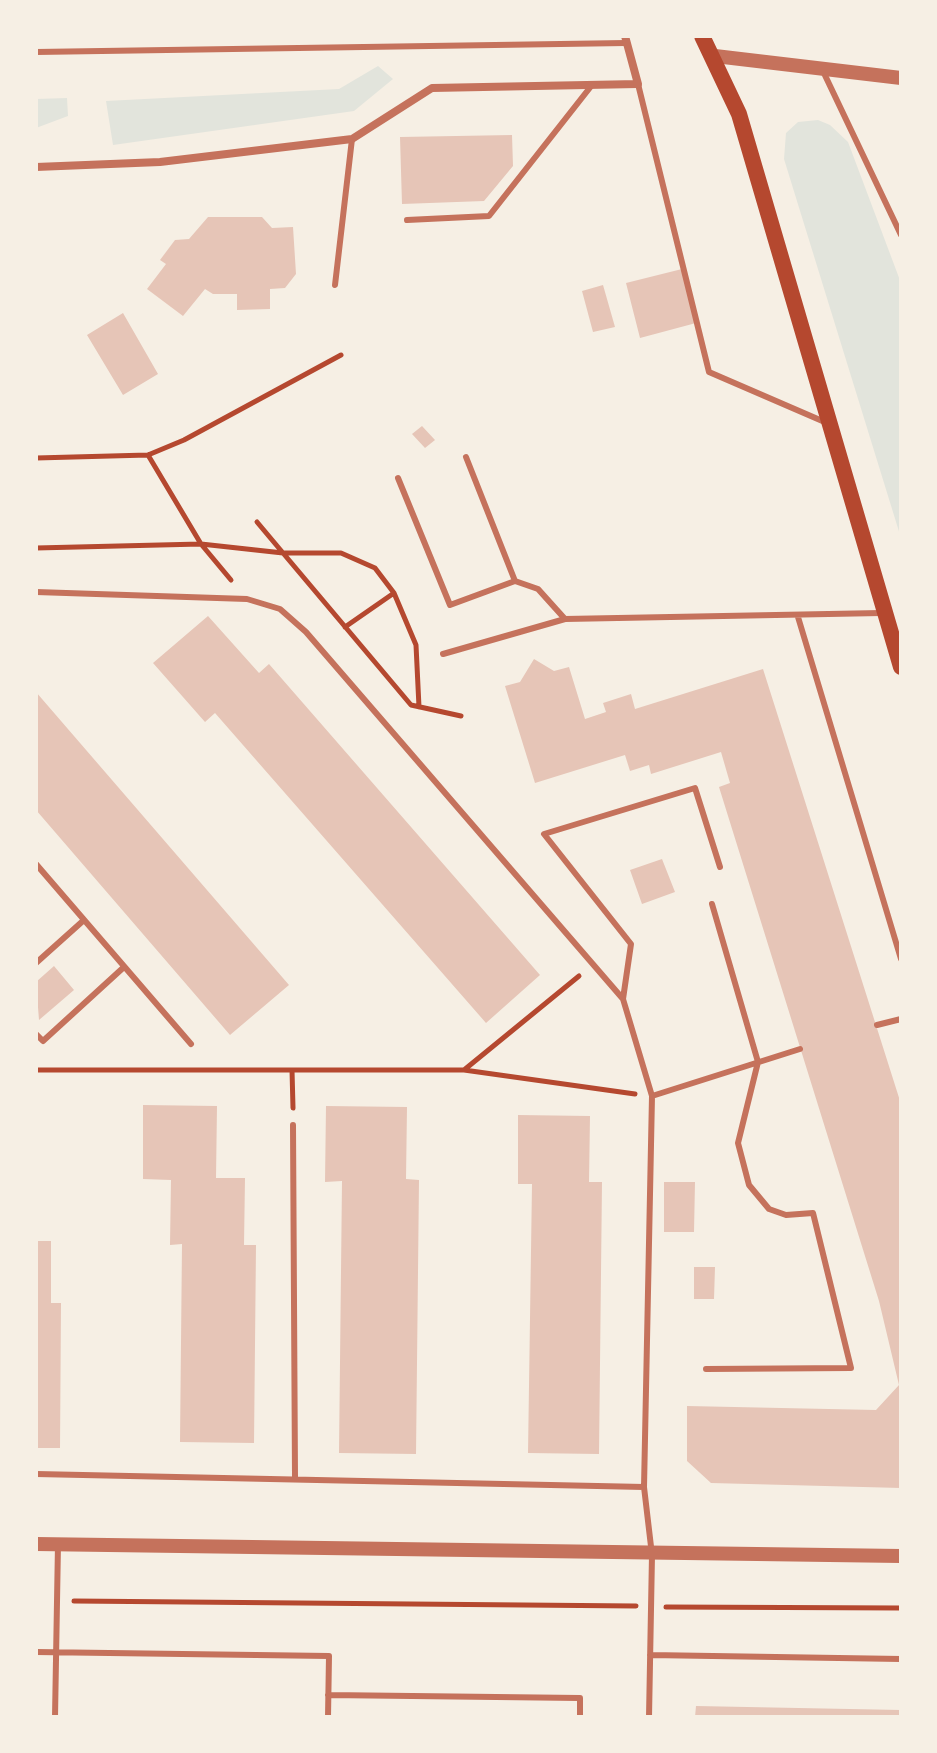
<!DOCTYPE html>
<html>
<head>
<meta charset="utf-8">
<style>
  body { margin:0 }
  #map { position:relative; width:937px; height:1753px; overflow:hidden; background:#f6efe4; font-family:Manrope,sans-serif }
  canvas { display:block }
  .frame { position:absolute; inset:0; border:38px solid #f6efe4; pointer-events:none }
</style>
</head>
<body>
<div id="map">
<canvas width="937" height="1753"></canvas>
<div class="frame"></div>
</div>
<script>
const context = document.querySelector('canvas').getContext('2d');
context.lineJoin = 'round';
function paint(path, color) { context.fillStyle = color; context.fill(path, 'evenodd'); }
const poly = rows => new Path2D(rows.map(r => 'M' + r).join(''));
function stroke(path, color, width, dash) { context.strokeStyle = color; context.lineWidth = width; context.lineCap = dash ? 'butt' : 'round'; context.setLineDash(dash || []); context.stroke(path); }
paint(poly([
  [378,66,393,79,354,111,113,145,106,101,339,89],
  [67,98,68,116,36,128,36,99],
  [818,120,830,125,848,142,901,283,901,538,784,159,786,133,798,122]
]), '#e2e4dc');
paint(poly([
  [512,135,513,166,484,201,402,204,400,137],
  [208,217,262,217,272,228,293,227,296,274,285,288,270,289,270,309,237,310,237,294,213,294,205,289,183,316,147,289,166,264,160,260,175,240,189,239],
  [682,269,696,323,640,338,626,283],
  [603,285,615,327,593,332,582,291],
  [123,313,158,374,123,395,87,335],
  [422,426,435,440,425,448,412,434],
  [208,616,259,673,269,664,540,975,486,1023,215,713,205,722,153,663],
  [534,659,554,671,569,667,585,719,606,712,603,703,631,694,635,709,763,669,901,1104,901,1488,711,1483,687,1461,687,1406,876,1410,899,1385,879,1301,719,787,730,783,721,752,651,774,649,765,630,771,625,755,535,783,505,686,520,682],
  [36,692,289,985,230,1035,36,810],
  [662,859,675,892,642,904,630,870],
  [54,966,74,990,39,1020,36,982],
  [143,1105,217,1106,216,1178,245,1178,244,1245,256,1245,254,1443,180,1442,182,1244,170,1245,171,1180,143,1179],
  [326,1106,407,1107,406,1179,419,1180,416,1454,339,1453,342,1181,325,1182],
  [518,1115,590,1116,589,1182,602,1182,599,1454,528,1453,532,1184,518,1184],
  [664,1182,695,1182,694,1232,664,1232],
  [36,1241,51,1241,51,1303,61,1303,60,1448,36,1448],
  [694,1267,715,1267,714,1299,694,1299],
  [696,1706,901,1710,901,1717,695,1717]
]), '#e6c5b7');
stroke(poly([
  [148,455,201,544,231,580],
  [36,458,148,455,184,440,341,355],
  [257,522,283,553,341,553,375,568,394,593,416,645,419,707],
  [36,548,201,544,283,553,411,705,461,716],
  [345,627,394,593],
  [579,976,464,1070,635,1094],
  [36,1070,464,1070],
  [292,1070,293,1108],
  [74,1601,636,1606],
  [666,1607,901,1608]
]), '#b5482f', 5);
stroke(poly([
  [36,52,626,43],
  [822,69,901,235],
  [638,84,709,372,827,423],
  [407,220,489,216,592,85],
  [335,285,352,139],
  [466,457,515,581,538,589,565,619,881,613],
  [398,478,450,605,515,581],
  [36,592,247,599,280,609,306,632,623,999,652,1096,644,1487,36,1474],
  [798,617,901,959],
  [443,654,565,619],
  [36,864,191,1044],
  [36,963,84,920],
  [623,999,631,944,544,834,695,788,720,867],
  [877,1025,901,1019],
  [36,1034,43,1041,124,967],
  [652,1096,800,1049],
  [293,1125,295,1477],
  [706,1369,851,1368,813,1213,786,1215,769,1209,749,1185,738,1143,758,1062,712,904],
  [644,1487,652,1555,649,1717],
  [36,1652,329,1656,328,1717],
  [650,1655,901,1659],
  [328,1695,580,1698,580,1717],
  [55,1717,58,1544]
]), '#c5725c', 6);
stroke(poly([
  [36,167,160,162,352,139,432,88,638,84,625,36]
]), '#c5725c', 8);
stroke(poly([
  [715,56,901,78],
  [36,1544,901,1556]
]), '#c5725c', 14);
stroke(poly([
  [702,36,739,114,901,667]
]), '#b5482f', 16);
</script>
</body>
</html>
